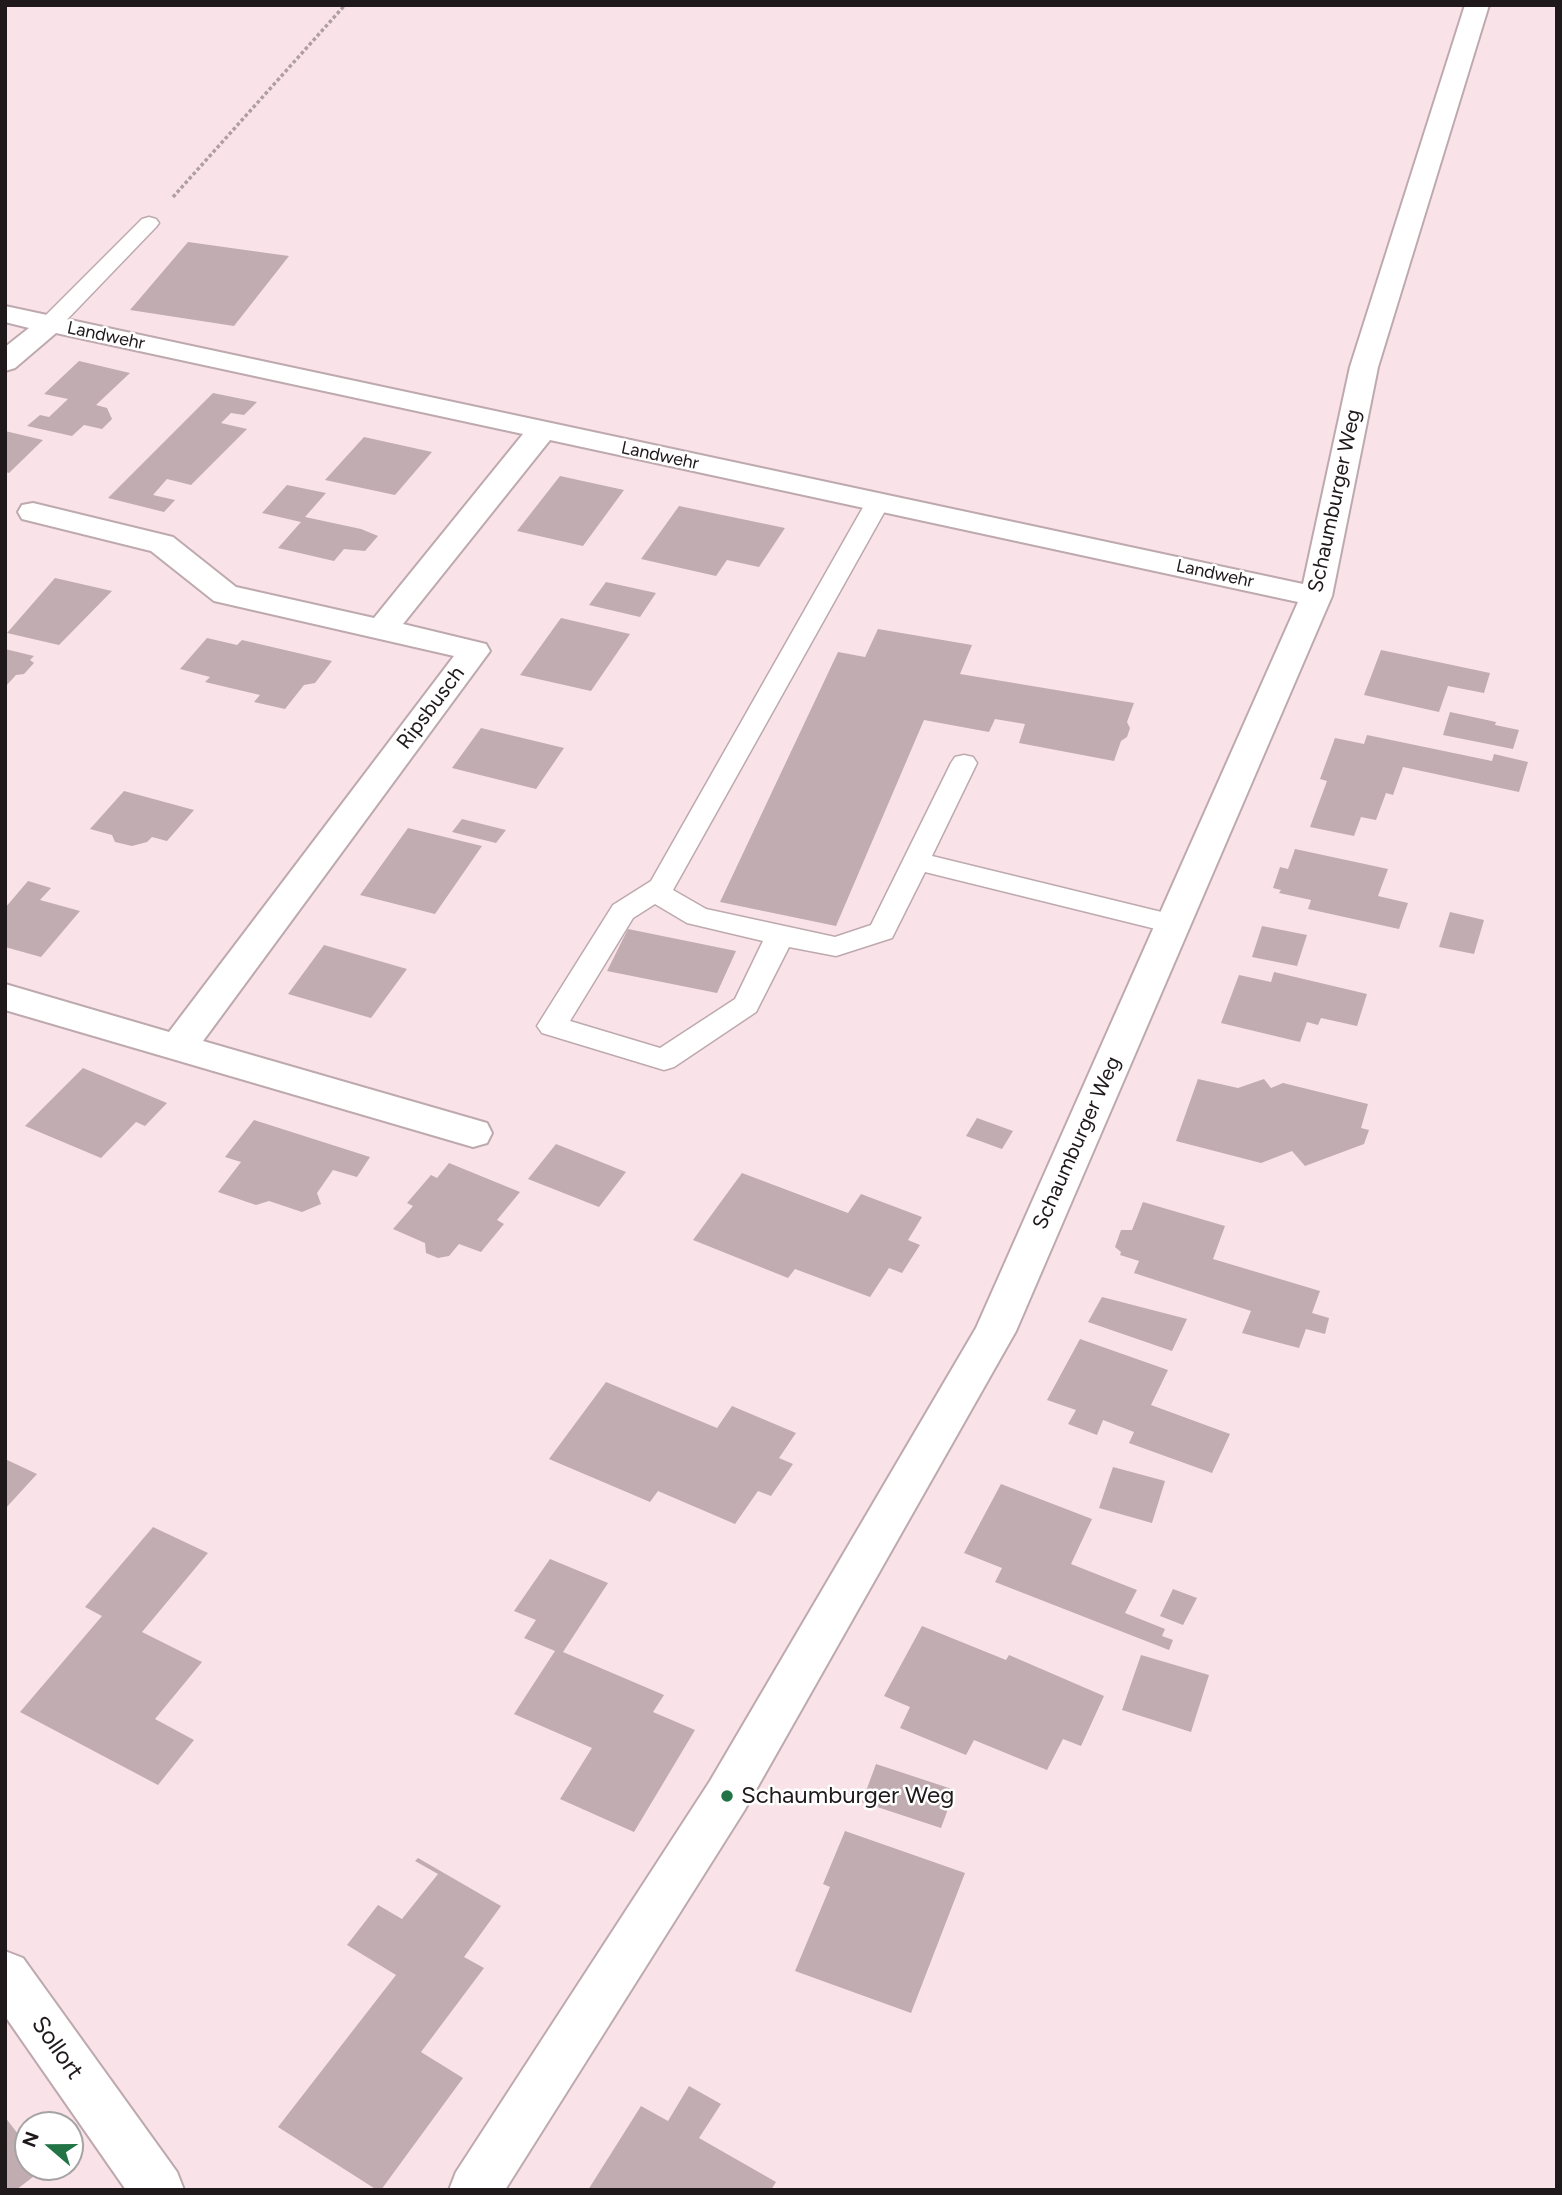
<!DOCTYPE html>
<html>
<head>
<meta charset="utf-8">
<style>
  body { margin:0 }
  #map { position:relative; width:1562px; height:2195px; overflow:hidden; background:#f9e3e9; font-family:Figtree,sans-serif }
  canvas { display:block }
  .frame { position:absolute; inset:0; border:7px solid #20191b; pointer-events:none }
  .north { position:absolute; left:14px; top:2111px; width:70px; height:70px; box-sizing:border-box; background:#fff; border:2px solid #a6a3a4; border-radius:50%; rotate:290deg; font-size:19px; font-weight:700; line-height:28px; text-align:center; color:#20191b }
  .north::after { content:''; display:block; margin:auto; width:24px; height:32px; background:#227345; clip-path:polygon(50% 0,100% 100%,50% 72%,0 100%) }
</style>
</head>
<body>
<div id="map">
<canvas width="1562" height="2195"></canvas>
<div class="frame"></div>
<div class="north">N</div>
</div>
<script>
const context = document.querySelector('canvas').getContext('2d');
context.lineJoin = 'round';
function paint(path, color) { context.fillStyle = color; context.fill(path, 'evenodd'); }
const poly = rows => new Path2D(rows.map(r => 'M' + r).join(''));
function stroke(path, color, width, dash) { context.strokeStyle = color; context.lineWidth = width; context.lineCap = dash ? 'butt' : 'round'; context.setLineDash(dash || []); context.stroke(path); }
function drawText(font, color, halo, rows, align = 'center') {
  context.font = font + ' Figtree,sans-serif'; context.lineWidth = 5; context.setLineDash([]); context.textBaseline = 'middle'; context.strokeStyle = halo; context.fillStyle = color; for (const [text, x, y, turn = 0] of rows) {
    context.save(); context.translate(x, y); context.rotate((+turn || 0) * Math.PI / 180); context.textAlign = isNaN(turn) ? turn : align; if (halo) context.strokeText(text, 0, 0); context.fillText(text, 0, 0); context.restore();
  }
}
paint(poly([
  [188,242,267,253,289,256,234,326,130,310],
  [79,361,130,373,96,405,107,408,112,419,102,429,84,425,72,436,27,426,40,415,49,417,68,399,44,394],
  [213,393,257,402,244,415,231,413,221,423,247,429,191,485,167,479,153,495,175,500,164,512,108,498],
  [5,431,43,440,9,473,5,472],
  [364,437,432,452,395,495,325,480],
  [560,476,624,490,583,546,517,531],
  [287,485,326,493,305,517,361,529,378,536,365,551,344,549,334,561,278,548,301,522,262,513],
  [679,506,785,528,759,567,727,560,716,576,641,559],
  [55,578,112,591,59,645,7,633],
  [606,582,656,593,640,617,589,605],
  [561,618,630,634,591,691,520,675],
  [878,629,972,645,960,674,1134,703,1127,722,1130,728,1127,737,1121,741,1114,761,1019,743,1025,724,995,719,989,732,924,720,836,926,720,902,838,652,865,657],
  [207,638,237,645,242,640,332,661,315,683,304,685,285,709,254,702,260,695,205,682,210,677,180,669],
  [5,649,34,656,30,660,34,663,24,674,16,675,5,687],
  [1381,650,1490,673,1484,693,1448,686,1439,712,1364,695],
  [1450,712,1496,722,1495,725,1519,730,1513,749,1443,735],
  [481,728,564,748,536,789,452,768],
  [1367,735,1492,761,1494,754,1528,762,1519,792,1403,767,1393,795,1386,793,1376,820,1361,817,1354,836,1310,827,1327,781,1320,779,1335,738,1364,744],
  [124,791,194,810,167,841,152,837,147,842,132,846,115,842,112,835,90,829],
  [462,819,506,830,496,843,452,832],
  [408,828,482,846,435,914,360,895],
  [1295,849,1388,869,1378,896,1408,903,1399,929,1308,909,1311,900,1279,893,1281,890,1273,888,1280,867,1288,869],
  [28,881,51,888,40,900,80,911,41,957,5,947,5,908],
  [1450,912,1484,920,1474,954,1439,947],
  [1262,926,1307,935,1297,966,1252,957],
  [628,929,736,951,717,993,607,971],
  [324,945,407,969,371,1018,288,994],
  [1274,972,1367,994,1357,1026,1321,1018,1318,1025,1307,1022,1300,1042,1221,1023,1239,975,1271,982],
  [83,1068,167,1103,145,1126,136,1122,101,1158,25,1126],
  [1198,1079,1238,1088,1264,1079,1271,1088,1283,1083,1368,1104,1361,1128,1369,1130,1364,1144,1305,1166,1292,1151,1261,1163,1176,1141],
  [977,1118,1013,1131,1002,1149,966,1136],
  [254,1120,370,1157,357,1177,333,1170,317,1193,321,1204,302,1212,269,1201,256,1205,218,1192,241,1162,225,1157],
  [556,1144,626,1172,599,1207,528,1179],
  [449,1163,520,1192,497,1220,504,1224,481,1252,459,1244,449,1256,438,1258,426,1253,425,1243,393,1229,413,1206,407,1203,431,1175,437,1178],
  [742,1173,848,1213,861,1194,922,1217,908,1240,920,1245,902,1273,889,1268,870,1297,795,1269,788,1278,693,1240],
  [1143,1202,1225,1226,1213,1259,1320,1291,1312,1313,1329,1318,1325,1334,1306,1329,1299,1348,1242,1333,1251,1311,1134,1273,1139,1261,1120,1255,1121,1252,1115,1247,1121,1230,1132,1230],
  [1102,1297,1187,1319,1172,1351,1088,1322],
  [1080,1339,1168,1370,1151,1405,1230,1434,1212,1473,1129,1443,1134,1432,1103,1420,1097,1435,1068,1424,1076,1410,1047,1400],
  [606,1382,717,1428,732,1406,796,1433,779,1458,793,1464,771,1496,758,1491,735,1524,658,1491,650,1502,549,1459],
  [5,1459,37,1474,5,1509],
  [1113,1467,1165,1481,1152,1523,1099,1508],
  [1001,1484,1092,1519,1071,1564,1137,1590,1125,1613,1165,1629,1162,1636,1173,1640,1169,1650,995,1582,1002,1568,964,1553],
  [153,1527,208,1553,142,1632,202,1662,155,1719,194,1740,158,1785,20,1712,102,1616,85,1607],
  [550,1559,608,1583,563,1652,664,1695,653,1712,695,1730,634,1832,560,1799,592,1748,514,1714,555,1651,524,1638,536,1620,514,1611],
  [1173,1589,1197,1598,1183,1625,1160,1616],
  [922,1626,1006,1660,1009,1655,1104,1696,1081,1746,1063,1739,1047,1770,974,1740,966,1755,900,1728,910,1707,884,1696],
  [1141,1655,1209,1675,1191,1732,1122,1710],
  [876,1764,955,1790,941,1828,862,1802],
  [845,1831,965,1873,911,2013,795,1971,830,1887,823,1884],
  [418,1858,501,1906,464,1957,484,1968,421,2052,463,2078,381,2190,377,2190,278,2127,396,1975,347,1945,378,1905,402,1919,438,1874,415,1861],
  [689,2086,721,2104,699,2138,776,2182,771,2190,588,2190,641,2106,668,2121],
  [5,2117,28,2147,28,2167,46,2167,16,2190,5,2190]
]), '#c0acb1');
const lane = poly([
  [149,217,156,219,159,223,156,227,58,329,42,329,39,324,42,319,142,219,149,217],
  [878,495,886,497,890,502,673,890,706,909,835,937,871,925,951,763,955,757,964,755,973,757,977,763,932,856,1182,917,1186,924,1182,931,1172,933,925,872,892,938,836,956,789,947,756,1012,674,1067,664,1070,542,1033,537,1026,613,905,651,881,866,502,870,497,878,495],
  [655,904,687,923,763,941,735,999,660,1048,570,1021,633,918,655,904]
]);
const street = poly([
  [1465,5,1489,5,1378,367,1332,596,1016,1331,744,1811,505,2190,449,2190,456,2172,710,1781,976,1328,1298,602,550,440,403,624,486,644,490,651,203,1041,487,1123,492,1133,487,1143,473,1147,5,1010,5,984,169,1032,454,656,214,601,151,551,22,519,18,512,22,505,33,503,173,537,236,587,374,618,523,434,56,333,15,368,5,371,5,347,29,328,5,322,5,306,1303,584,1350,367,1465,5],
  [5,1951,23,1958,177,2172,184,2190,126,2190,5,2016,5,1951]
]);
stroke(lane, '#bda9ae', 3);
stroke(street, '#bda9ae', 4);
stroke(poly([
  [173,197,345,5]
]), '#af9ea3', 3.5, [3.5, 2.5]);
paint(lane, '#fff');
paint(street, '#fff');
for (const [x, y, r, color] of [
  [727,1796,7,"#227345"]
]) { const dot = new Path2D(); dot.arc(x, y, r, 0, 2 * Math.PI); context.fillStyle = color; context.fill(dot); stroke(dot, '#fff', 2.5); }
drawText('18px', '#20191b', '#fff', [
  ["Landwehr",106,336,12],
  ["Landwehr",660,456,12],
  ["Landwehr",1215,574,12]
]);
drawText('21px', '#20191b', '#fff', [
  ["Schaumburger Weg",1335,501,-78],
  ["Ripsbusch",431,708,-53],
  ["Schaumburger Weg",1077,1143,-66]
]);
drawText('24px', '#20191b', '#fff', [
  ["Schaumburger Weg",741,1796]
], 'left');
drawText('24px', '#20191b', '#fff', [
  ["Sollort",57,2048,55]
]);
</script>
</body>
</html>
